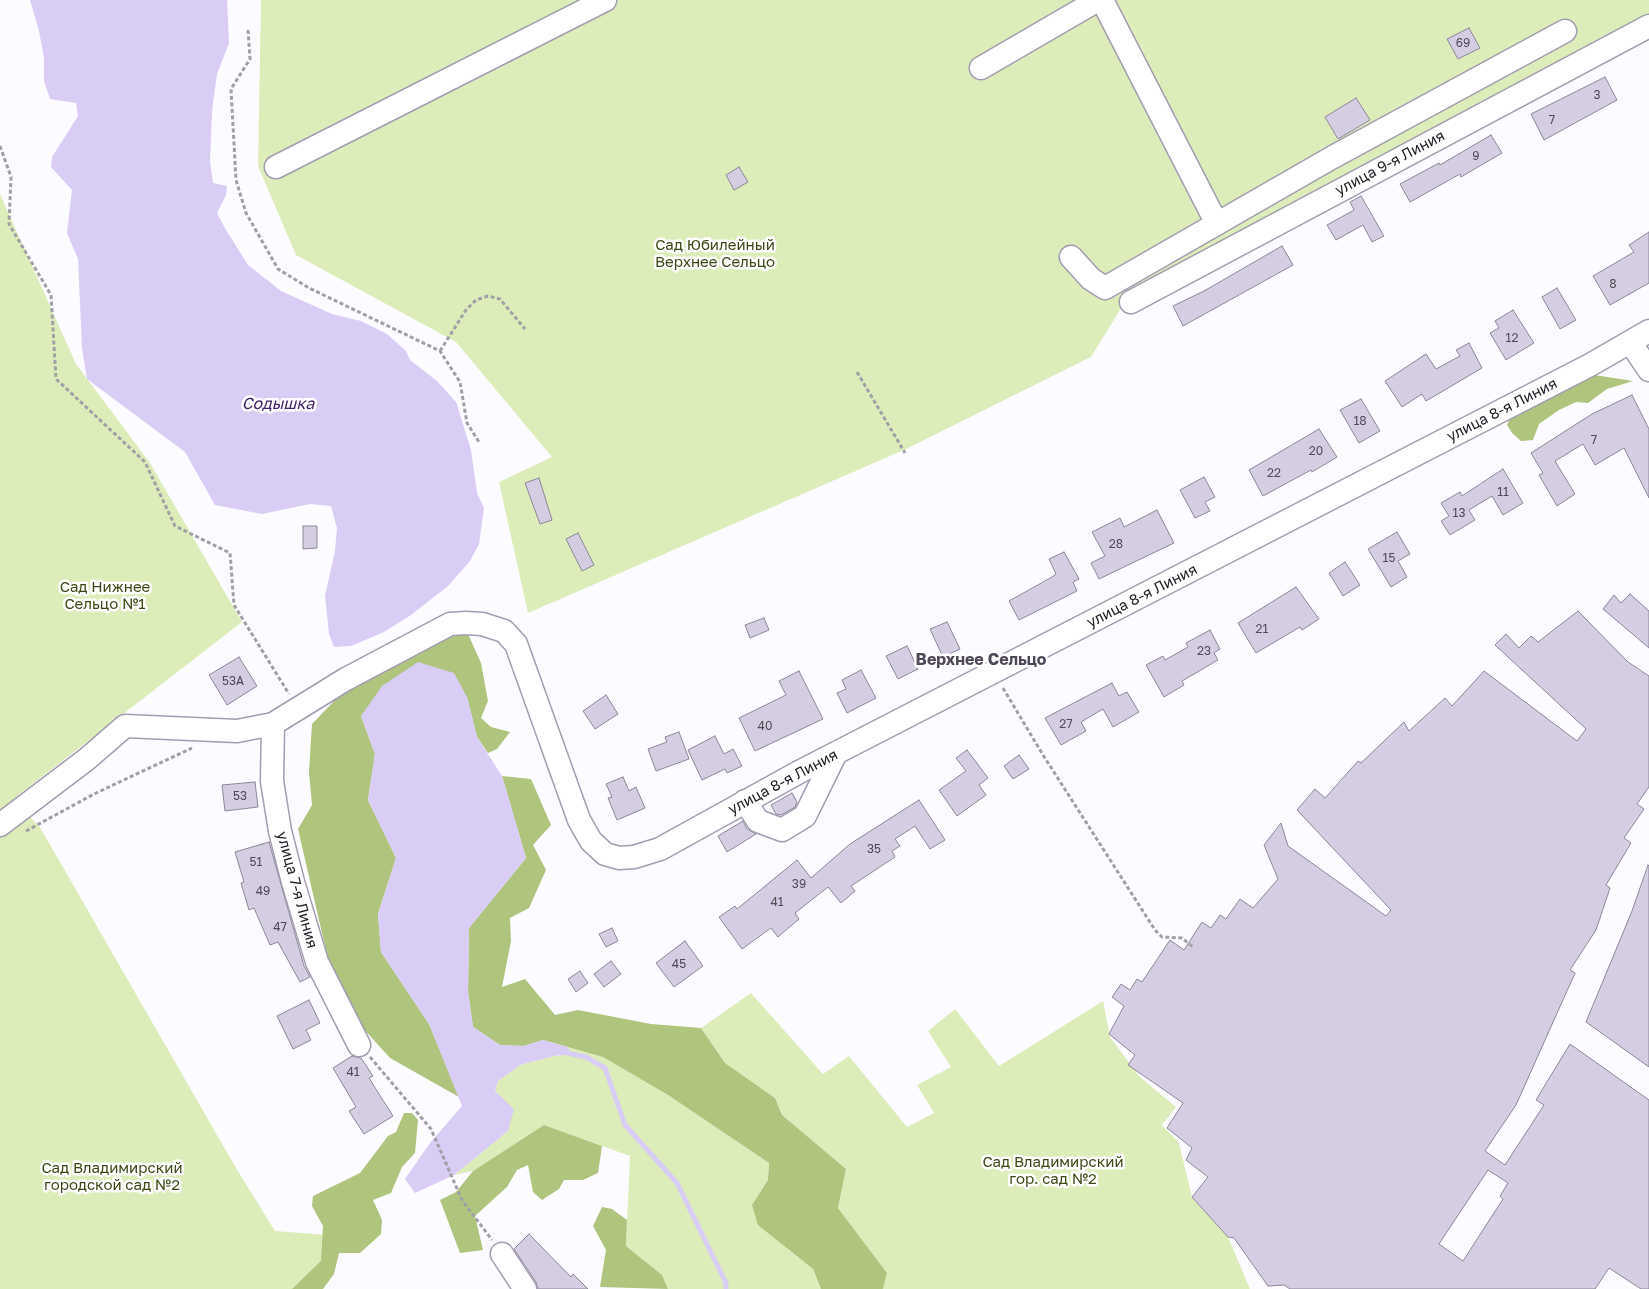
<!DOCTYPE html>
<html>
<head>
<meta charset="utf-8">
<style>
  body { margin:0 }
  canvas { display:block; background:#fcfbff }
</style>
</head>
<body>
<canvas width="1649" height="1289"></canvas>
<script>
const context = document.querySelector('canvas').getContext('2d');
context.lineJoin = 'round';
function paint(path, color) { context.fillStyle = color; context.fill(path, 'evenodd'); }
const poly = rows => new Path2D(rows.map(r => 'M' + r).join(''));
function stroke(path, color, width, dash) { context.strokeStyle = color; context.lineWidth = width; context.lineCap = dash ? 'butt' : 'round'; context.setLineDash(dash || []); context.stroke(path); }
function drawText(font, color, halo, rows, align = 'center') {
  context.font = font + ' "Golos Text",sans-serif'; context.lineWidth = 5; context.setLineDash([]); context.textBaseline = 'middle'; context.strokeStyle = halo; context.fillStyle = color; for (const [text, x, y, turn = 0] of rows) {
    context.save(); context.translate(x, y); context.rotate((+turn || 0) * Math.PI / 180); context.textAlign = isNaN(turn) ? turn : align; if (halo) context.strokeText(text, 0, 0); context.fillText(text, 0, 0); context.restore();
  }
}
paint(poly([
  [261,0,1649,0,1649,21,1128,297,1091,357,904,450,528,613,499,482,552,457,456,342,296,255,258,166],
  [0,194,76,364,150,463,242,622,17,796,20,805,41,829,236,1168,275,1231,328,1235,317,1289,0,1289],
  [751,993,823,1074,849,1056,907,1127,934,1113,917,1085,951,1067,928,1031,955,1009,999,1066,1103,1001,1110,1037,1139,1076,1176,1107,1162,1125,1179,1143,1192,1197,1228,1237,1250,1289,883,1289,887,1273,838,1208,846,1169,782,1115,775,1098,725,1063,701,1028],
  [568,1047,603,1057,668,1095,769,1163,768,1180,752,1205,789,1250,813,1269,821,1289,668,1289,662,1275,626,1246,630,1156,544,1125,473,1171,454,1175,508,1131,495,1091,498,1081,520,1065,554,1056,571,1054]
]), '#ddedba');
paint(poly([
  [1594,375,1633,381,1607,389,1588,403,1576,402,1559,410,1539,424,1533,440,1521,441,1512,433,1507,425,1511,416],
  [468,634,481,663,488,701,481,718,491,727,510,732,497,749,488,753,477,737,467,697,361,716,375,754,368,800,396,858,378,914,381,952,429,1024,459,1097,390,1058,352,1016,328,959,298,829,312,805,309,772,312,724,335,700,402,657,438,639],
  [502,776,531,779,551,825,533,845,546,870,529,908,510,918,511,941,502,987,525,979,555,1015,578,1010,651,1024,701,1028,725,1063,775,1098,782,1115,846,1169,838,1208,887,1273,883,1289,821,1289,813,1269,758,1225,752,1205,768,1180,769,1163,668,1095,603,1057,543,1040,524,1046,500,1045,473,1027,468,992,469,928,526,858],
  [404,1113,412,1113,418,1120,415,1153,402,1167,391,1193,373,1200,382,1220,381,1234,360,1253,339,1253,334,1274,323,1289,292,1289,321,1261,323,1226,312,1206,313,1196,360,1173,388,1136,396,1132],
  [544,1125,602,1146,598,1173,583,1180,564,1180,559,1189,542,1200,533,1192,528,1165,517,1170,507,1187,475,1216,483,1250,460,1253,440,1200,456,1192,473,1171],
  [602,1207,612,1209,627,1220,626,1246,662,1275,668,1289,600,1287,606,1250,593,1226]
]), '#afc47d');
paint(poly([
  [30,0,227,0,229,43,217,74,212,111,210,161,213,183,227,186,226,195,217,213,226,230,248,265,281,291,332,314,361,321,387,334,406,351,410,360,437,381,456,402,471,450,477,493,484,508,479,544,470,561,448,586,411,615,384,632,351,646,334,647,329,634,325,596,335,551,337,528,331,506,310,504,262,514,215,505,185,452,87,379,82,348,78,259,67,233,72,190,51,167,52,157,78,116,76,103,50,99,44,81,44,58,39,31],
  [418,662,454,673,467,697,477,737,502,776,526,858,469,928,468,992,473,1027,500,1045,524,1046,543,1040,568,1047,571,1054,554,1056,520,1065,498,1081,495,1091,514,1109,508,1131,454,1175,415,1193,405,1179,430,1143,462,1106,429,1024,381,952,378,914,396,858,368,800,375,754,361,716,382,686]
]), '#d9ccf5');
stroke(poly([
  [567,1053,586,1057,605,1068,625,1125,677,1183,726,1283,726,1289]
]), '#d9ccf5', 5);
const building = poly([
  [1469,28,1480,48,1458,59,1447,39,1469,28],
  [1605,77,1617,100,1544,140,1531,114,1605,77],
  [1356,98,1370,120,1338,139,1325,117,1356,98],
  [1491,135,1502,153,1461,177,1460,174,1410,202,1400,184,1439,163,1440,165,1491,135],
  [739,167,748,182,734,190,726,175,739,167],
  [1361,196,1384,236,1372,242,1363,225,1336,240,1327,225,1354,210,1350,202,1361,196],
  [1649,232,1649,283,1610,305,1593,276,1634,252,1629,245,1649,232],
  [1282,246,1293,265,1183,326,1173,306,1204,291,1282,246],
  [1557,288,1576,320,1560,329,1542,297,1557,288],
  [1513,310,1534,343,1506,360,1490,333,1499,328,1495,321,1513,310],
  [1469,343,1482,368,1426,401,1422,394,1402,407,1385,381,1426,354,1436,369,1460,356,1456,350,1469,343],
  [1632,395,1649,429,1649,498,1624,448,1595,465,1583,444,1555,461,1575,494,1557,506,1539,475,1543,473,1531,453,1592,414,1632,395],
  [1361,399,1380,431,1359,443,1340,410,1361,399],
  [1319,429,1337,457,1312,472,1311,470,1263,496,1249,470,1319,429],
  [1503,469,1523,503,1503,515,1492,496,1469,510,1475,520,1450,535,1441,521,1449,516,1441,503,1460,492,1462,496,1503,469],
  [1204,477,1215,497,1205,502,1210,511,1195,518,1180,490,1204,477],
  [539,478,552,520,540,524,525,483,539,478],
  [1157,510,1174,543,1099,579,1091,563,1105,556,1092,532,1120,518,1124,527,1157,510],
  [303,526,317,526,317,548,303,549,303,526],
  [1397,532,1410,554,1398,561,1407,577,1391,587,1368,549,1397,532],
  [578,533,594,565,582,571,566,539,578,533],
  [1064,552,1079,579,1073,582,1077,591,1019,620,1009,601,1052,577,1056,574,1049,559,1064,552],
  [1345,562,1360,585,1343,596,1329,573,1345,562],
  [1296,587,1319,619,1302,630,1300,627,1256,653,1238,623,1296,587],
  [1630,594,1649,611,1649,648,1603,609,1614,595,1621,603,1630,594],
  [1578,611,1628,662,1649,676,1649,787,1637,804,1644,809,1624,838,1631,843,1606,885,1610,888,1596,930,1570,970,1575,973,1516,1105,1485,1151,1505,1165,1544,1105,1536,1100,1570,1044,1649,1100,1649,1289,1641,1289,1609,1268,1595,1289,1290,1289,1284,1285,1268,1286,1234,1238,1228,1237,1192,1197,1208,1177,1186,1160,1192,1148,1167,1128,1183,1103,1128,1065,1135,1055,1109,1034,1124,1006,1112,997,1121,984,1130,990,1137,979,1142,982,1170,940,1184,950,1202,922,1211,928,1220,915,1226,919,1240,899,1253,908,1278,879,1264,845,1281,823,1288,846,1386,916,1391,910,1297,810,1315,789,1325,798,1358,761,1361,763,1404,722,1409,731,1445,698,1452,706,1484,671,1577,741,1586,729,1495,645,1506,634,1519,648,1531,636,1538,642,1578,611],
  [1488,1170,1508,1183,1500,1196,1503,1199,1463,1261,1439,1244,1488,1170],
  [764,618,769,630,750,638,745,625,764,618],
  [947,622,960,649,943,657,930,629,947,622],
  [1210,630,1220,649,1214,653,1218,660,1182,681,1184,685,1164,697,1146,665,1163,656,1165,660,1188,647,1186,643,1210,630],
  [907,646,918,669,898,679,886,656,907,646],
  [239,657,257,686,227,705,209,675,239,657],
  [861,670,876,698,847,713,837,693,846,689,842,680,861,670],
  [799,671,823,719,755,751,739,718,786,695,779,681,799,671],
  [1112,683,1119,696,1127,692,1139,712,1113,727,1103,709,1081,722,1086,731,1061,745,1045,718,1112,683],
  [606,695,618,714,595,729,583,711,606,695],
  [679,732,689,759,656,771,648,749,667,742,665,737,679,732],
  [715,736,724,754,733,749,742,766,727,773,725,769,702,780,688,750,715,736],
  [967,750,988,778,979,785,986,795,957,816,939,790,966,771,956,758,967,750],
  [1019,755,1029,769,1013,779,1004,766,1019,755],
  [623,777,629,791,636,787,645,808,617,820,608,798,612,797,606,784,623,777],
  [255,782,258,807,225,811,222,785,255,782],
  [792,793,797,802,795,807,781,815,776,814,771,805,792,793],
  [919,800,945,840,930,849,915,826,895,839,900,846,892,851,895,857,851,886,855,891,841,903,828,887,795,913,799,919,778,937,771,928,742,949,719,917,735,906,737,909,797,860,811,878,850,844,919,800],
  [743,821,747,829,756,834,727,852,718,836,743,821],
  [269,842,304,966,310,977,300,982,278,942,270,945,254,908,249,910,241,883,244,882,235,852,269,842],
  [1648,865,1649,866,1649,1067,1586,1022,1632,911,1648,865],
  [612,928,618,941,606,947,599,934,612,928],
  [685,941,703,966,674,987,656,963,685,941],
  [611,961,621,974,604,987,594,974,611,961],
  [580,971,588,983,576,992,568,979,580,971],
  [309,1000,320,1023,306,1030,311,1040,293,1049,277,1016,309,1000],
  [352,1056,361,1058,373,1076,369,1078,393,1116,364,1134,349,1111,356,1107,333,1068,352,1056],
  [529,1234,571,1277,573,1274,588,1289,538,1289,536,1282,514,1249,529,1234]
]);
paint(building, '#d5cee3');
stroke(building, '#8c8699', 1);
const minor = poly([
  [1102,0,1217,224],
  [981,68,1098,0],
  [276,167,605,0],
  [1071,257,1091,279,1105,288,1333,157,1565,31],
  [1131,302,1649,26],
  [1630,342,1649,370],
  [273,724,272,781,280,831,293,882,317,962,359,1045],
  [745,801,758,821,782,830,805,816,836,753],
  [0,825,87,759,125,726,237,731,273,724,346,679,450,624,466,623,482,624,504,631,516,644,579,820,591,841,605,854,619,858,634,857,660,849,801,771,1590,365,1649,331],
  [502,1254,525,1289]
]);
stroke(minor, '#a39db1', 25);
stroke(poly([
  [248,30,250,59,231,89,236,180,246,213,278,269,309,288,440,351,460,382,467,423,479,442],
  [0,146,11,177,9,224,51,295,56,379,145,462,175,526,230,553,234,605,289,694],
  [440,351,466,310,476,300,488,296,500,299,525,329],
  [857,372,905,453],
  [1003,688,1043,755,1155,930,1162,937,1182,938,1193,947],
  [26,831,94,794,192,748],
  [370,1057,431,1129,462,1200,492,1240]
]), '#a1a0a5', 3, [4, 2.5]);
stroke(minor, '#fff', 22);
drawText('12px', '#4e4b55', null, [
  ["69",1463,43],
  ["3",1597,95],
  ["7",1552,120],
  ["9",1476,156],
  ["8",1613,284],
  ["12",1512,338],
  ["18",1360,421],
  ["7",1594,440],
  ["20",1316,451],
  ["22",1274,473],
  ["11",1503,492],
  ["13",1459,513],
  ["28",1116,544],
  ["15",1389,558],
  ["21",1262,629],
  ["23",1204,651],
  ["53А",233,681],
  ["27",1066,724],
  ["40",765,726],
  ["53",240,796],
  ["35",874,849],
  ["51",256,862],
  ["39",799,884],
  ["49",263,891],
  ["41",777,902],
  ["47",280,927],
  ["45",679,964],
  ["41",353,1072]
]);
drawText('15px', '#211f26', '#fff', [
  ["улица 9-я Линия",1390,163,-28],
  ["улица 8-я Линия",1502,410,-27],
  ["улица 8-я Линия",1142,596,-27],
  ["улица 8-я Линия",783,782,-28],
  ["улица 7-я Линия",297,890,75]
]);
drawText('15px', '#3c4915', '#fff', [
  ["Сад Юбилейный",715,245],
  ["Верхнее Сельцо",715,262],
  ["Сад Нижнее",105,587],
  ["Сельцо №1",105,604],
  ["Сад Владимирский",1053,1162],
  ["гор. сад №2",1053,1179],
  ["Сад Владимирский",112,1168],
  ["городской сад №2",112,1185]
]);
drawText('italic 16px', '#43216d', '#fff', [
  ["Содышка",278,404]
]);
drawText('bold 16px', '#4e4859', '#fff', [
  ["Верхнее Сельцо",981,660]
]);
</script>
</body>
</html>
